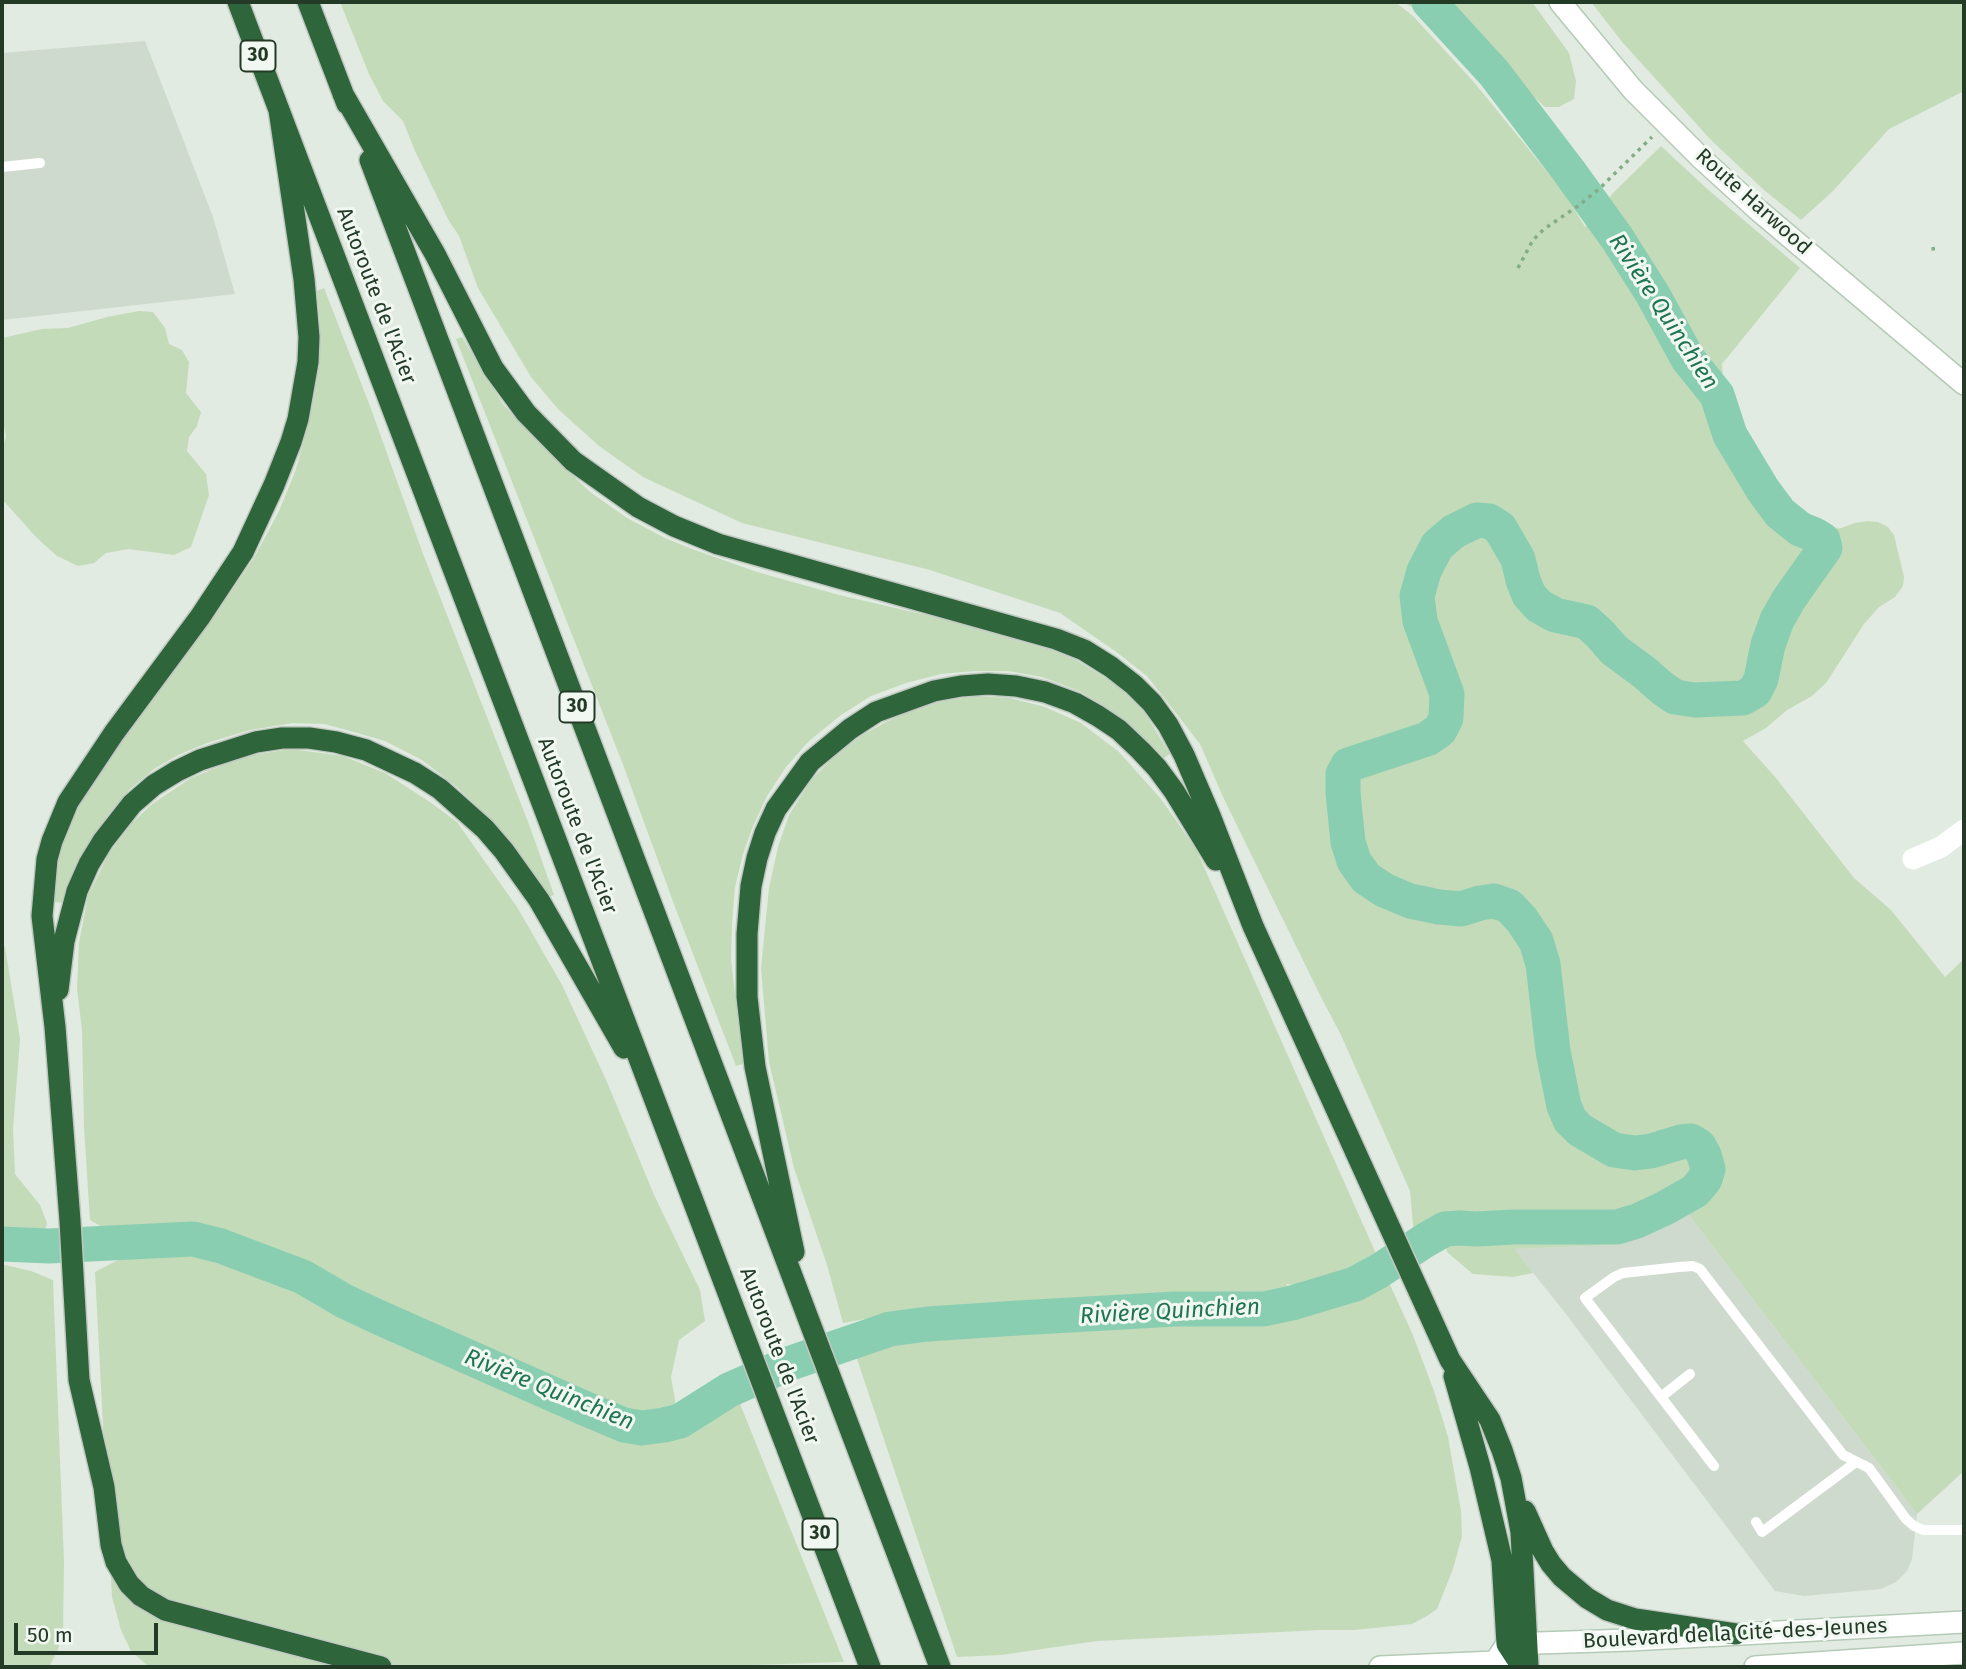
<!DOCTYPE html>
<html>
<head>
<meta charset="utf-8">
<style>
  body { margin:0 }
  #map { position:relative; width:1966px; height:1669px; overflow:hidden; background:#e1ebe1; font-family:"Fira Sans",sans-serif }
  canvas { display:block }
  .frame { position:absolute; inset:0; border:4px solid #223a26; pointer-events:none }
  .scale { position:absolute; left:14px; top:1623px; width:144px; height:32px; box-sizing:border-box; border:4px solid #223a26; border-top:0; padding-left:9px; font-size:21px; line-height:24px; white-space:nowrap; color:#223a26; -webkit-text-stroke:5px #f1f7f1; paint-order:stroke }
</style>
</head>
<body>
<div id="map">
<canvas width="1966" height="1669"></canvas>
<div class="frame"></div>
<div class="scale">50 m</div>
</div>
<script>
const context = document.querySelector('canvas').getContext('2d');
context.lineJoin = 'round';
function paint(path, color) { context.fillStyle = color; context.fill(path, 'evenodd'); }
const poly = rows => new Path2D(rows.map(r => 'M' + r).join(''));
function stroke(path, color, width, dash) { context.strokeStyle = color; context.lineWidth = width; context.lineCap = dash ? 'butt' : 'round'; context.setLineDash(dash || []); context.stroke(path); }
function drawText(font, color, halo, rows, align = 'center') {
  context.font = font + ' "Fira Sans",sans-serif'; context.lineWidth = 6; context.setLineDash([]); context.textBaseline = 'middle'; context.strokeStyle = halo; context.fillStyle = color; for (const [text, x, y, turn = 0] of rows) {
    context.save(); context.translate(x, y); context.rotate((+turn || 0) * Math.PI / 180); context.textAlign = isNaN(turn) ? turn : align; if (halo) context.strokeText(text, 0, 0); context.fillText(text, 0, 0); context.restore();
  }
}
paint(poly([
  [145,41,213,217,235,294,2,320,2,53],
  [1685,1210,1917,1514,1912,1559,1907,1571,1896,1582,1881,1589,1804,1596,1775,1591,1566,1314,1514,1249,1615,1245]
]), '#cfdacf');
paint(poly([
  [340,2,1395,2,1413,16,1473,81,1566,195,1585,227,1614,192,1661,146,1705,187,1800,268,1722,364,1723,384,1740,434,1764,470,1791,498,1799,513,1811,525,1824,530,1841,528,1855,523,1867,521,1878,522,1888,527,1894,535,1904,577,1903,586,1895,597,1879,607,1864,624,1826,683,1812,696,1787,710,1766,728,1743,741,1776,778,1854,878,1891,910,1945,977,1964,959,1964,1471,1917,1514,1685,1210,1615,1245,1515,1249,1533,1273,1513,1277,1473,1274,1447,1252,1444,1219,1414,1235,1410,1191,1341,1035,1321,997,1224,799,1200,744,1147,676,1115,651,1060,613,930,570,742,523,643,477,599,446,558,409,531,377,478,288,459,236,449,221,415,151,403,121,383,101,369,74],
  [1402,2,1532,2,1569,53,1576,81,1574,99,1559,107,1545,107,1466,34],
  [1591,2,1964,2,1964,91,1889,129,1833,191,1801,220,1764,190,1711,140,1623,43],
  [324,288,370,406,422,551,530,827,554,895,548,897,532,872,487,816,457,787,422,760,385,741,354,732,325,724,293,723,250,730,207,743,178,755,154,769,130,789,108,815,81,857,68,884,62,903,55,902,52,900,58,853,68,821,92,781,217,612,254,558,279,511,295,472,307,430,315,393,318,360,320,325,317,291],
  [139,311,153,312,165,328,169,344,182,350,189,362,186,393,201,412,197,426,189,437,187,451,206,474,209,495,191,547,174,555,129,549,106,553,94,563,78,566,57,556,36,537,2,499,2,451,6,436,2,417,2,338,42,329,68,328,107,317],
  [462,337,503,404,522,425,590,492,627,518,665,538,692,549,757,572,839,595,939,618,991,633,1051,650,1076,660,1112,682,1132,699,1145,713,1170,754,1164,758,1127,724,1103,705,1079,691,1042,677,1008,671,975,671,941,674,906,683,871,696,841,715,809,741,786,767,767,796,753,826,743,854,735,887,732,923,731,959,743,1064,736,1066,675,907,622,762,456,339],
  [975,696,1010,698,1045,707,1081,723,1119,752,1161,799,1196,849,1378,1258,1347,1280,1319,1285,1301,1286,1286,1284,1302,1306,1320,1302,1386,1276,1412,1333,1434,1391,1448,1437,1461,1511,1462,1536,1453,1569,1437,1609,1427,1616,1412,1624,1355,1630,1321,1630,1097,1641,1001,1655,957,1657,855,1353,863,1347,884,1340,951,1333,966,1305,960,1307,904,1312,843,1323,827,1265,794,1168,769,1062,761,968,769,888,778,847,789,815,811,780,834,757,861,736,886,722,906,713,939,702],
  [291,749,343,756,385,773,430,802,457,822,517,907,562,985,607,1082,655,1197,700,1290,705,1321,679,1340,671,1377,680,1429,714,1411,736,1394,844,1662,694,1667,149,1667,131,1651,121,1630,112,1597,95,1272,120,1259,165,1247,165,1224,120,1237,90,1220,84,1127,82,1030,77,989,79,943,88,896,108,855,132,823,152,804,191,778,245,756],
  [2,943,5,947,20,1039,13,1129,15,1174,40,1205,47,1223,42,1241,26,1247,2,1236],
  [5,1265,31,1271,53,1280,64,1562,63,1633,57,1652,49,1667,2,1667,2,1266]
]), '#c4dbba');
stroke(poly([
  [2,1244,49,1246,193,1239,221,1246,303,1277,344,1301,378,1317,584,1408,624,1425,642,1428,664,1425,680,1421,729,1390,788,1364,890,1329,928,1324,1018,1318,1175,1309,1264,1309,1292,1303,1355,1284,1379,1271,1424,1241,1445,1229,1460,1228,1477,1229,1513,1227,1617,1227,1637,1221,1665,1208,1695,1191,1705,1179,1708,1169,1704,1155,1699,1146,1691,1141,1681,1142,1651,1151,1635,1153,1614,1150,1580,1130,1570,1120,1564,1106,1553,1051,1543,964,1536,941,1522,920,1509,906,1494,901,1480,903,1461,909,1439,907,1410,901,1384,890,1366,878,1354,861,1348,842,1343,793,1343,774,1348,765,1427,739,1440,730,1446,718,1447,694,1420,621,1417,596,1424,571,1437,546,1453,532,1477,520,1489,521,1500,528,1518,559,1523,580,1529,595,1539,606,1555,615,1587,622,1600,634,1614,650,1645,673,1662,688,1675,697,1695,700,1743,698,1755,691,1761,679,1768,645,1777,620,1789,599,1825,548,1823,540,1815,535,1800,529,1780,513,1763,490,1730,435,1717,395,1688,359,1653,295,1617,238,1568,170,1494,73,1429,2]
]), '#8aceb2', 35);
const secondary = poly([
  [1560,2,1633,90,1702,159,1758,210,1964,384],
  [1495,1662,1507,1644,1630,1640,1964,1622],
  [1380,1667,1495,1662,1506,1667],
  [1755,1667,1964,1653]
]);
const motorway = poly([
  [238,2,870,1667],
  [308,2,347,104],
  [343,94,435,254,493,368,526,413,573,461,638,507,674,526,718,544,1056,639,1084,650,1111,667,1134,685,1152,703,1168,725,1184,755,1211,818,1253,926,1450,1360,1490,1420,1502,1450,1511,1478,1521,1532,1528,1667],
  [279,110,304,279,309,337,308,362,298,419,291,442,274,485,243,552,200,617,114,733,68,802,52,841,47,859,42,916,55,1027,70,1221,79,1380,104,1487,111,1545,116,1562,129,1584,141,1596,165,1610,381,1667],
  [370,160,940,1667],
  [58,990,64,941,77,891,89,864,103,841,132,804,154,785,177,771,200,760,256,742,282,738,309,738,336,742,366,750,415,773,440,789,485,829,504,851,539,900,624,1048],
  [794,1252,755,1067,747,997,747,934,751,886,757,858,765,833,776,809,810,762,850,729,876,712,934,691,961,686,988,684,1016,686,1045,692,1075,703,1098,716,1119,730,1141,751,1157,768,1174,791,1216,860],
  [1454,1376,1480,1467,1502,1560,1507,1644,1522,1667],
  [1525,1511,1543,1551,1551,1564,1562,1577,1587,1598,1607,1610,1635,1619,1736,1634]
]);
stroke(secondary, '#b4cab6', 24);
stroke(motorway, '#c1c8c2', 24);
stroke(poly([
  [1933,247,1934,255],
  [1518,268,1533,240,1544,229,1578,206,1599,189,1652,137]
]), '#82ad87', 3.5, [3.5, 5]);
stroke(poly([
  [2,167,40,163],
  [1661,1397,1690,1374],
  [1714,1466,1585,1298,1614,1277,1623,1273,1679,1267,1693,1266,1700,1269,1843,1455,1869,1468,1906,1519,1914,1526,1923,1530,1964,1530],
  [1756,1522,1762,1532,1856,1462]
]), '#fff', 10);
stroke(poly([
  [1913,859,1941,847,1964,830]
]), '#fff', 21);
stroke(secondary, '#fff', 21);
stroke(motorway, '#2f653b', 21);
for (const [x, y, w] of [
  [258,56,35],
  [577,707,35],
  [820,1534,35]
]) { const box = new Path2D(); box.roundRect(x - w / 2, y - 15.5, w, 31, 5); context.fillStyle = '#f1f7f1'; context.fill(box); stroke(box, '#223a26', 2); }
drawText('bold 19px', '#223a26', null, [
  ["30",258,56],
  ["30",577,707],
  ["30",820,1534]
]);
drawText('21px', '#223a26', '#f1f7f1', [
  ["Route Harwood",1753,202,42],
  ["Autoroute de l'Acier",376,296,69],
  ["Autoroute de l'Acier",577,826,69],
  ["Autoroute de l'Acier",779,1356,69],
  ["Boulevard de la Cité-des-Jeunes",1735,1634,-3]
]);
drawText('italic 23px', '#1f7451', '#f1f7f1', [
  ["Rivière Quinchien",1663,312,57],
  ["Rivière Quinchien",1170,1312,-3],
  ["Rivière Quinchien",549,1390,22]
]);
</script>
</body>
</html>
